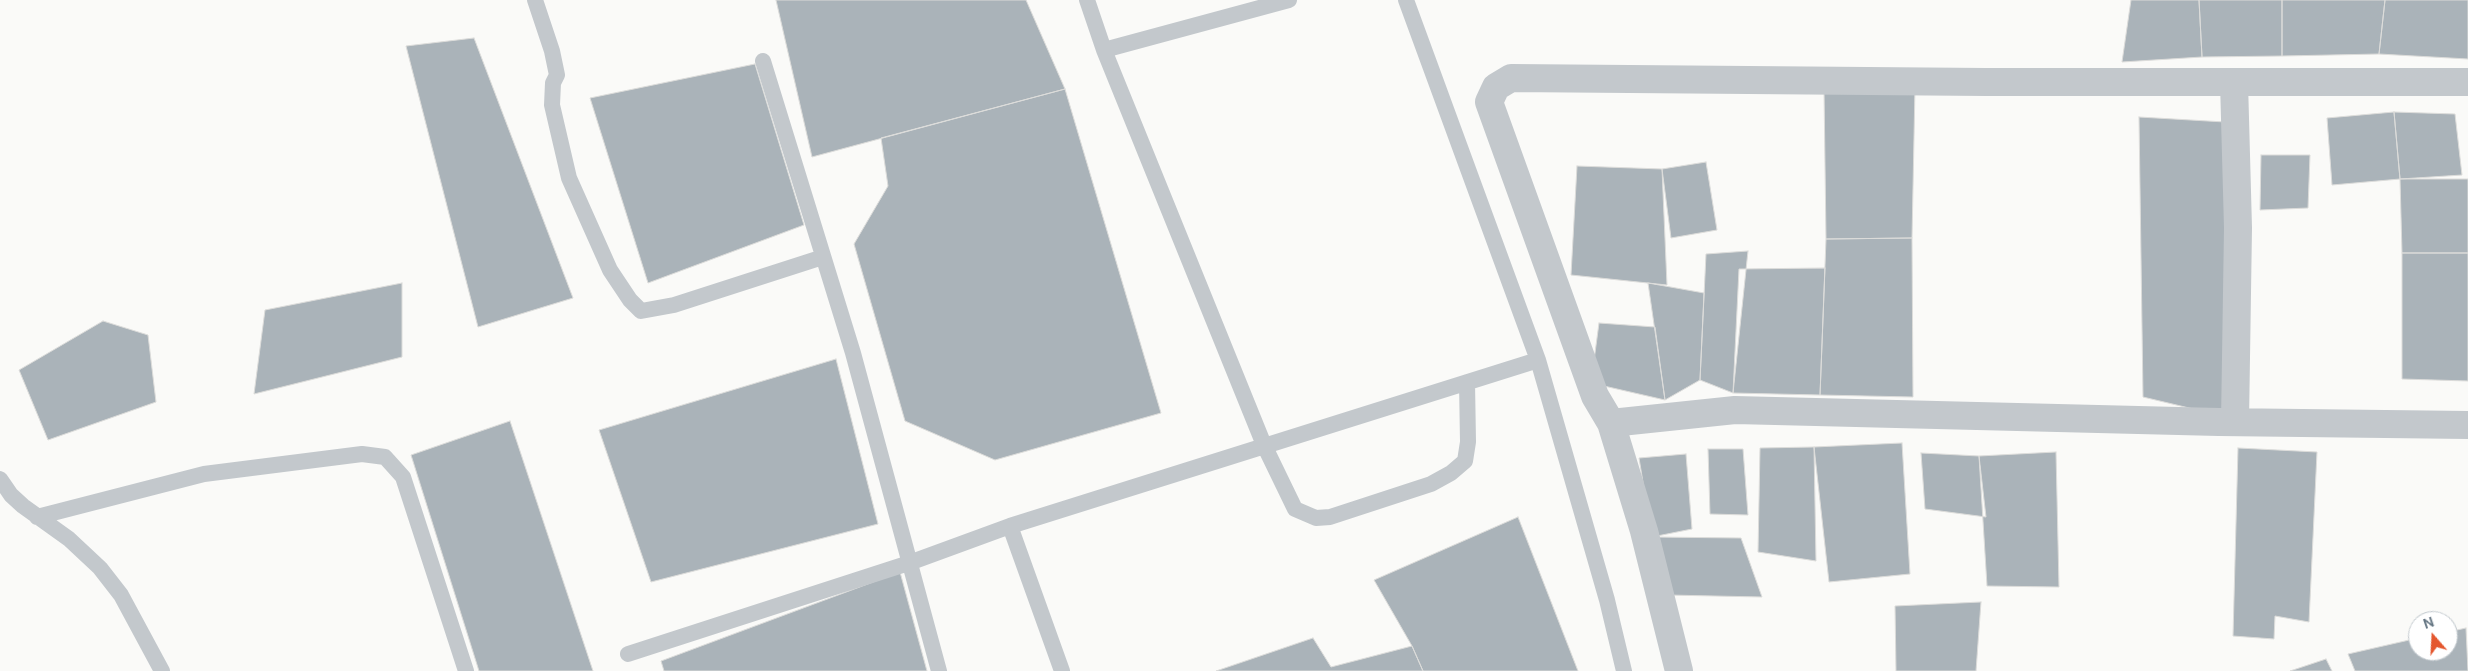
<!DOCTYPE html>
<html>
<head>
<meta charset="utf-8">
<style>
  body { margin:0 }
  #map { position:relative; width:2468px; height:671px; overflow:hidden; background:#fafaf8; font-family:"DM Sans",sans-serif }
  canvas { display:block }
  .north { position:absolute; left:2408px; top:611px; width:50px; height:50px; box-sizing:border-box; background:#fff; border:1px solid #c1c8cd; border-radius:50%; rotate:341deg; font-size:14px; font-weight:700; line-height:20px; text-align:center; color:#657683 }
  .north::after { content:''; display:block; margin:auto; width:18px; height:22px; background:#e4572e; clip-path:polygon(50% 0,100% 100%,50% 72%,0 100%) }
</style>
</head>
<body>
<div id="map">
<canvas width="2468" height="671"></canvas>
<div class="north">N</div>
</div>
<script>
const context = document.querySelector('canvas').getContext('2d');
context.lineJoin = 'round';
function paint(path, color) { context.fillStyle = color; context.fill(path, 'evenodd'); }
const poly = rows => new Path2D(rows.map(r => 'M' + r).join(''));
function stroke(path, color, width, dash) { context.strokeStyle = color; context.lineWidth = width; context.lineCap = dash ? 'butt' : 'round'; context.setLineDash(dash || []); context.stroke(path); }
const building = poly([
  [776,0,1026,0,1065,89,812,157,776,0],
  [2131,0,2199,0,2202,57,2122,62,2131,0],
  [2199,0,2282,0,2282,56,2202,57,2199,0],
  [2282,0,2385,0,2379,54,2282,56,2282,0],
  [2385,0,2468,0,2468,59,2379,54,2385,0],
  [474,38,573,298,478,327,406,46,474,38],
  [755,64,804,225,648,283,590,98,755,64],
  [1915,87,1912,238,1826,239,1824,90,1915,87],
  [1065,89,1161,413,995,460,905,421,854,244,888,186,881,138,1065,89],
  [2394,112,2400,179,2332,185,2327,118,2394,112],
  [2394,112,2455,114,2462,175,2400,179,2394,112],
  [2139,117,2225,122,2227,417,2143,397,2139,117],
  [2261,155,2310,155,2308,208,2260,210,2261,155],
  [1706,162,1717,230,1671,238,1662,169,1706,162],
  [1577,166,1662,169,1667,285,1571,275,1577,166],
  [2400,179,2468,179,2468,253,2402,253,2400,179],
  [1912,238,1913,397,1820,395,1826,239,1912,238],
  [1748,251,1733,393,1700,380,1706,254,1748,251],
  [2402,253,2468,253,2468,381,2402,379,2402,253],
  [1825,268,1820,395,1733,393,1739,269,1825,268],
  [402,283,402,357,254,394,265,310,402,283],
  [1648,283,1704,293,1700,380,1665,400,1648,283],
  [103,321,148,335,156,402,48,440,19,370,103,321],
  [1599,323,1655,327,1665,400,1591,383,1599,323],
  [836,359,878,524,651,582,599,430,836,359],
  [510,421,593,671,479,671,411,455,510,421],
  [1902,443,1910,574,1829,582,1814,447,1902,443],
  [1814,447,1816,561,1758,552,1760,448,1814,447],
  [2238,448,2317,452,2309,622,2275,616,2274,639,2233,636,2238,448],
  [1708,449,1743,449,1748,515,1710,514,1708,449],
  [2056,452,2059,587,1987,586,1979,456,2056,452],
  [1921,453,1979,456,1986,517,1925,509,1921,453],
  [1686,454,1692,529,1652,537,1639,458,1686,454],
  [1518,517,1578,671,1423,671,1412,646,1374,580,1518,517],
  [1652,537,1741,538,1762,597,1668,595,1652,537],
  [900,572,927,671,664,671,661,661,900,572],
  [1981,602,1976,671,1896,671,1895,606,1981,602],
  [2466,628,2468,671,2355,671,2348,654,2418,638,2418,651,2448,651,2448,632,2466,628],
  [1313,638,1331,667,1412,646,1423,671,1216,671,1313,638],
  [2326,659,2332,671,2290,671,2326,659]
]);
paint(building, '#aab3b9');
stroke(building, '#dcdcda', 1);
stroke(poly([
  [535,0,552,51,557,75,553,83,552,105,569,178,610,270,630,300,641,311,674,305,823,257],
  [1087,0,1104,50,1264,445,1295,509,1316,518,1330,517,1431,484,1451,473,1465,461,1468,442,1467,382],
  [1406,0,1538,360,1607,600,1624,671],
  [1104,50,1289,0],
  [763,61,853,353,939,671],
  [0,479,11,495,23,506,69,539,100,568,121,595,162,671],
  [37,517,204,474,362,454,385,457,403,477,466,671],
  [1010,526,1062,671],
  [628,654,909,563,1010,526,1538,360]
]), '#c3c8cc', 16);
stroke(poly([
  [2234,82,2238,228,2235,422],
  [1611,423,1735,410,2219,422,2468,425],
  [1679,671,1644,531,1611,423,1595,396,1489,102,1496,87,1511,78,1986,82,2468,82]
]), '#c3c8cc', 28);
</script>
</body>
</html>
